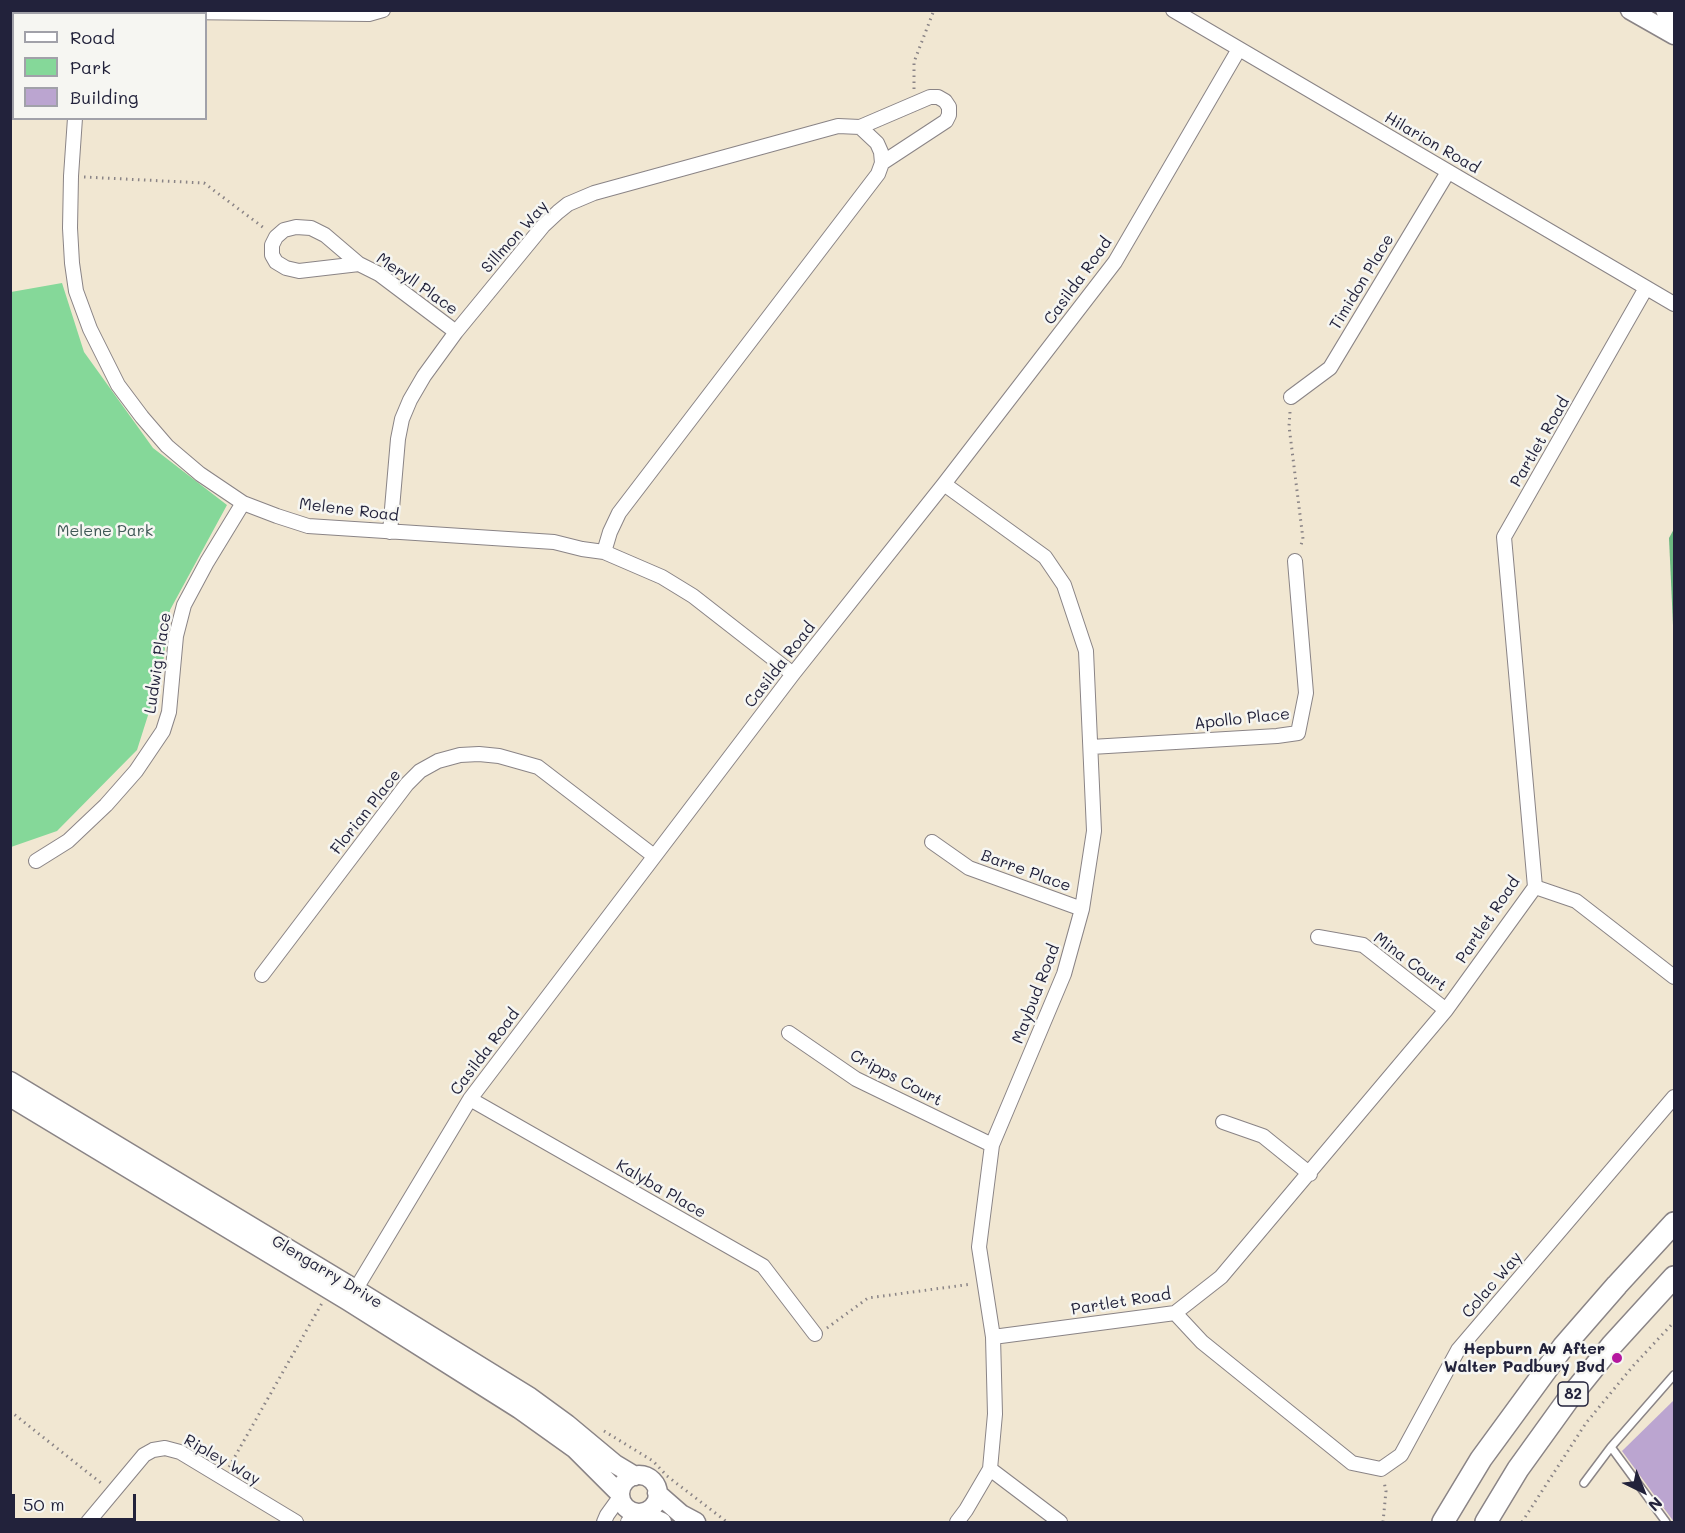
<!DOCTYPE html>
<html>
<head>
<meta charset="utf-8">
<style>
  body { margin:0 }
  #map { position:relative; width:1685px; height:1533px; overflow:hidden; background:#f1e7d2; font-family:Mali,sans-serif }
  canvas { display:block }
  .frame { position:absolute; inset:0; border:12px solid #22223b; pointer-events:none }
  .legend { position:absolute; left:12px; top:12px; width:195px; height:108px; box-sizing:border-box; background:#f6f6f2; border:2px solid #a1a1a9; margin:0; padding:8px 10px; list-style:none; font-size:18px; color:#22223b }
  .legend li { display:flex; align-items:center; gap:12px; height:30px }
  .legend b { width:30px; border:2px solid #a1a1a9 }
  .north { position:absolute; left:1613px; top:1461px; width:60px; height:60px; -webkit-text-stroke:4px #f6f6f2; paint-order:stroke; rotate:137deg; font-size:16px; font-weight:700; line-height:24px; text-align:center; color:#22223b }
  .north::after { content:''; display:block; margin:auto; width:21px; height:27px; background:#22223b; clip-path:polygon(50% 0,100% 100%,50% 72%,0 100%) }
  .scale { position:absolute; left:12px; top:1494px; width:124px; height:27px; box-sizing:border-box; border:3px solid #22223b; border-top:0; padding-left:8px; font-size:18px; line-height:21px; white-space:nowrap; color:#22223b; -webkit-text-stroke:4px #f6f6f2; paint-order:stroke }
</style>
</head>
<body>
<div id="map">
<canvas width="1685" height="1533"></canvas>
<div class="frame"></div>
<ul class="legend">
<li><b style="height:8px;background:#fff"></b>Road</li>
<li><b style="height:16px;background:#85d899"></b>Park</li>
<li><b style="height:16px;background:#bba5d0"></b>Building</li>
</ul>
<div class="north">N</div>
<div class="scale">50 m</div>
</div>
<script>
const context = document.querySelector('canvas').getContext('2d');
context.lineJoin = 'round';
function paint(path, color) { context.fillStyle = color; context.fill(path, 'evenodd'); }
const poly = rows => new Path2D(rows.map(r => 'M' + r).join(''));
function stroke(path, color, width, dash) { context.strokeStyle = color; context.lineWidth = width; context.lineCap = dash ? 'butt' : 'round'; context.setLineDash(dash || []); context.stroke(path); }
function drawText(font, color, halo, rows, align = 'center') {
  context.font = font + ' Mali,sans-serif'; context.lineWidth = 5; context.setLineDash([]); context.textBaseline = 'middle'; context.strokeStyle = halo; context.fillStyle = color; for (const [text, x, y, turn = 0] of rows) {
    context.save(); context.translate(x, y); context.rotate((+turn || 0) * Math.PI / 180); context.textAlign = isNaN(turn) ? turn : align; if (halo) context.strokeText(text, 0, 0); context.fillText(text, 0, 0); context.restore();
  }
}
paint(poly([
  [62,283,84,352,153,448,227,505,170,610,162,671,137,750,57,831,11,847,11,292]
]), '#85d899');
paint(poly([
  [1674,529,1674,647,1669,538]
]), '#6cb881');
paint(poly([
  [1674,1400,1674,1522,1622,1451]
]), '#bba5d0');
const lane = poly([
  [1584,1483,1611,1447],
  [1666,1522,1611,1447,1674,1375]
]);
const street = poly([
  [1173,10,1674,304],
  [83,11,369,14,383,10],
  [75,118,71,176,70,228,72,263,76,291,90,329,118,385,142,417,167,446,200,474,243,503,277,516,308,526,554,542,582,549,604,552,662,577,693,596,793,674],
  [860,127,930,97,938,97,945,101,949,107,949,115,946,121,882,163],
  [359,264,299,271,286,268,276,262,272,255,272,245,276,237,284,230,296,227,311,228,325,235,359,264,379,274,456,332],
  [1291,397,1330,368,1448,172],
  [944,484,1045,557,1064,585,1086,651,1094,831,1082,909,1064,974,992,1145,979,1247,993,1337,995,1414,990,1469,966,1510,957,1522],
  [390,532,398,439,402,419,410,400,424,376,456,332,543,226,558,212,568,204,594,193,838,126,860,127,877,143,881,152,882,163,878,174,619,513,610,532,604,552],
  [1091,747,1277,736,1298,733,1306,693,1295,561],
  [932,842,969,868,1082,909],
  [36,861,68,841,106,805,136,771,163,731,169,712,176,636,184,605,207,562,243,503],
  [1535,887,1576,901,1674,977],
  [1318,937,1363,945,1446,1010],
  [262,975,407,784,420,771,438,761,460,755,479,754,499,756,538,767,654,856],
  [789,1033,856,1079,992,1145],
  [470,1099,763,1266,815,1334],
  [1223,1122,1263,1136,1310,1174],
  [351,1297,470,1099,793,674,944,484,1115,262,1239,49],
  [1175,1313,1202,1342,1352,1463,1381,1469,1401,1455,1458,1350,1674,1097],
  [993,1337,1175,1313,1221,1277,1446,1010,1535,887,1504,537,1646,288],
  [990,1469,1060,1522],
  [88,1522,144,1455,153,1450,165,1448,180,1452,296,1522],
  [604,1522,607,1515,620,1497],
  [628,1522,639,1513]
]);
const secondary = poly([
  [1630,10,1674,35],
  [1665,10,1674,16],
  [10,1081,355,1289,530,1397,567,1424,615,1464,635,1476],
  [10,1097,348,1301,519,1409,575,1449,620,1494],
  '620 1494a19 19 0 1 1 38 0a19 19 0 1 1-38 0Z',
  [657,1493,681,1514,696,1522],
  [641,1513,662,1522]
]);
const primary = poly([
  [1443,1522,1481,1459,1563,1347,1617,1285,1674,1223],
  [1486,1522,1518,1469,1567,1401,1612,1345,1674,1277]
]);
stroke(lane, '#8a8486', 10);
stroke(street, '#8a8486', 16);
stroke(secondary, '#8a8486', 21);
stroke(primary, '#8a8486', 24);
stroke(poly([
  [914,89,914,62,934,10],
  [84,177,204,183,264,228],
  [1290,412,1289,426,1303,539,1300,548],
  [827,1328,868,1298,972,1284],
  [10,1411,101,1483],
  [604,1431,653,1461,667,1476,727,1522],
  [229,1467,322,1303],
  [1383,1522,1386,1491,1384,1482],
  [1522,1522,1586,1423,1633,1366,1674,1322]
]), '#8a8486', 3, [1.5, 4.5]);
stroke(lane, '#fff', 7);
stroke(street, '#fff', 14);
stroke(secondary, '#fff', 18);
stroke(primary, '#fff', 21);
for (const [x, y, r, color] of [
  [1617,1358,6,"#b5179e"]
]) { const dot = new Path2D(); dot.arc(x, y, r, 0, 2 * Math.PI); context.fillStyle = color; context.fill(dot); stroke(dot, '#f6f6f2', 2); }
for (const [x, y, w] of [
  [1573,1394,30]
]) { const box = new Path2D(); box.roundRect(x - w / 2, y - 12, w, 24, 4.5); context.fillStyle = '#f6f6f2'; context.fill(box); stroke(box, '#22223b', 1.5); }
drawText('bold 15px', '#22223b', null, [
  ["82",1573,1394]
]);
drawText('16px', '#22223b', '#f6f6f2', [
  ["Hilarion Road",1432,143,30],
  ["Sillmon Way",515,237,-48],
  ["Casilda Road",1078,281,-54],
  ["Timidon Place",1362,282,-59],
  ["Meryll Place",417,284,35],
  ["Partlet Road",1540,442,-60],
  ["Melene Road",349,510,7],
  ["Ludwig Place",158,663,-81],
  ["Casilda Road",780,665,-52],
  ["Apollo Place",1242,719,-6],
  ["Florian Place",366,812,-52],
  ["Barre Place",1026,871,20],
  ["Partlet Road",1488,920,-56],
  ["Mina Court",1410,962,37],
  ["Maybud Road",1036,994,-69],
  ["Casilda Road",485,1052,-53],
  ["Cripps Court",896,1078,28],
  ["Kalyba Place",661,1189,30],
  ["Glengarry Drive",327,1272,31],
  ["Colac Way",1492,1285,-49],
  ["Partlet Road",1121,1302,-9],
  ["Ripley Way",222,1460,30]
]);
drawText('16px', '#405957', '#f6f6f2', [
  ["Melene Park",105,531]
]);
drawText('bold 16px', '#22223b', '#f6f6f2', [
  ["Hepburn Av After",1605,1349],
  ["Walter Padbury Bvd",1605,1367]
], 'right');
</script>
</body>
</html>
